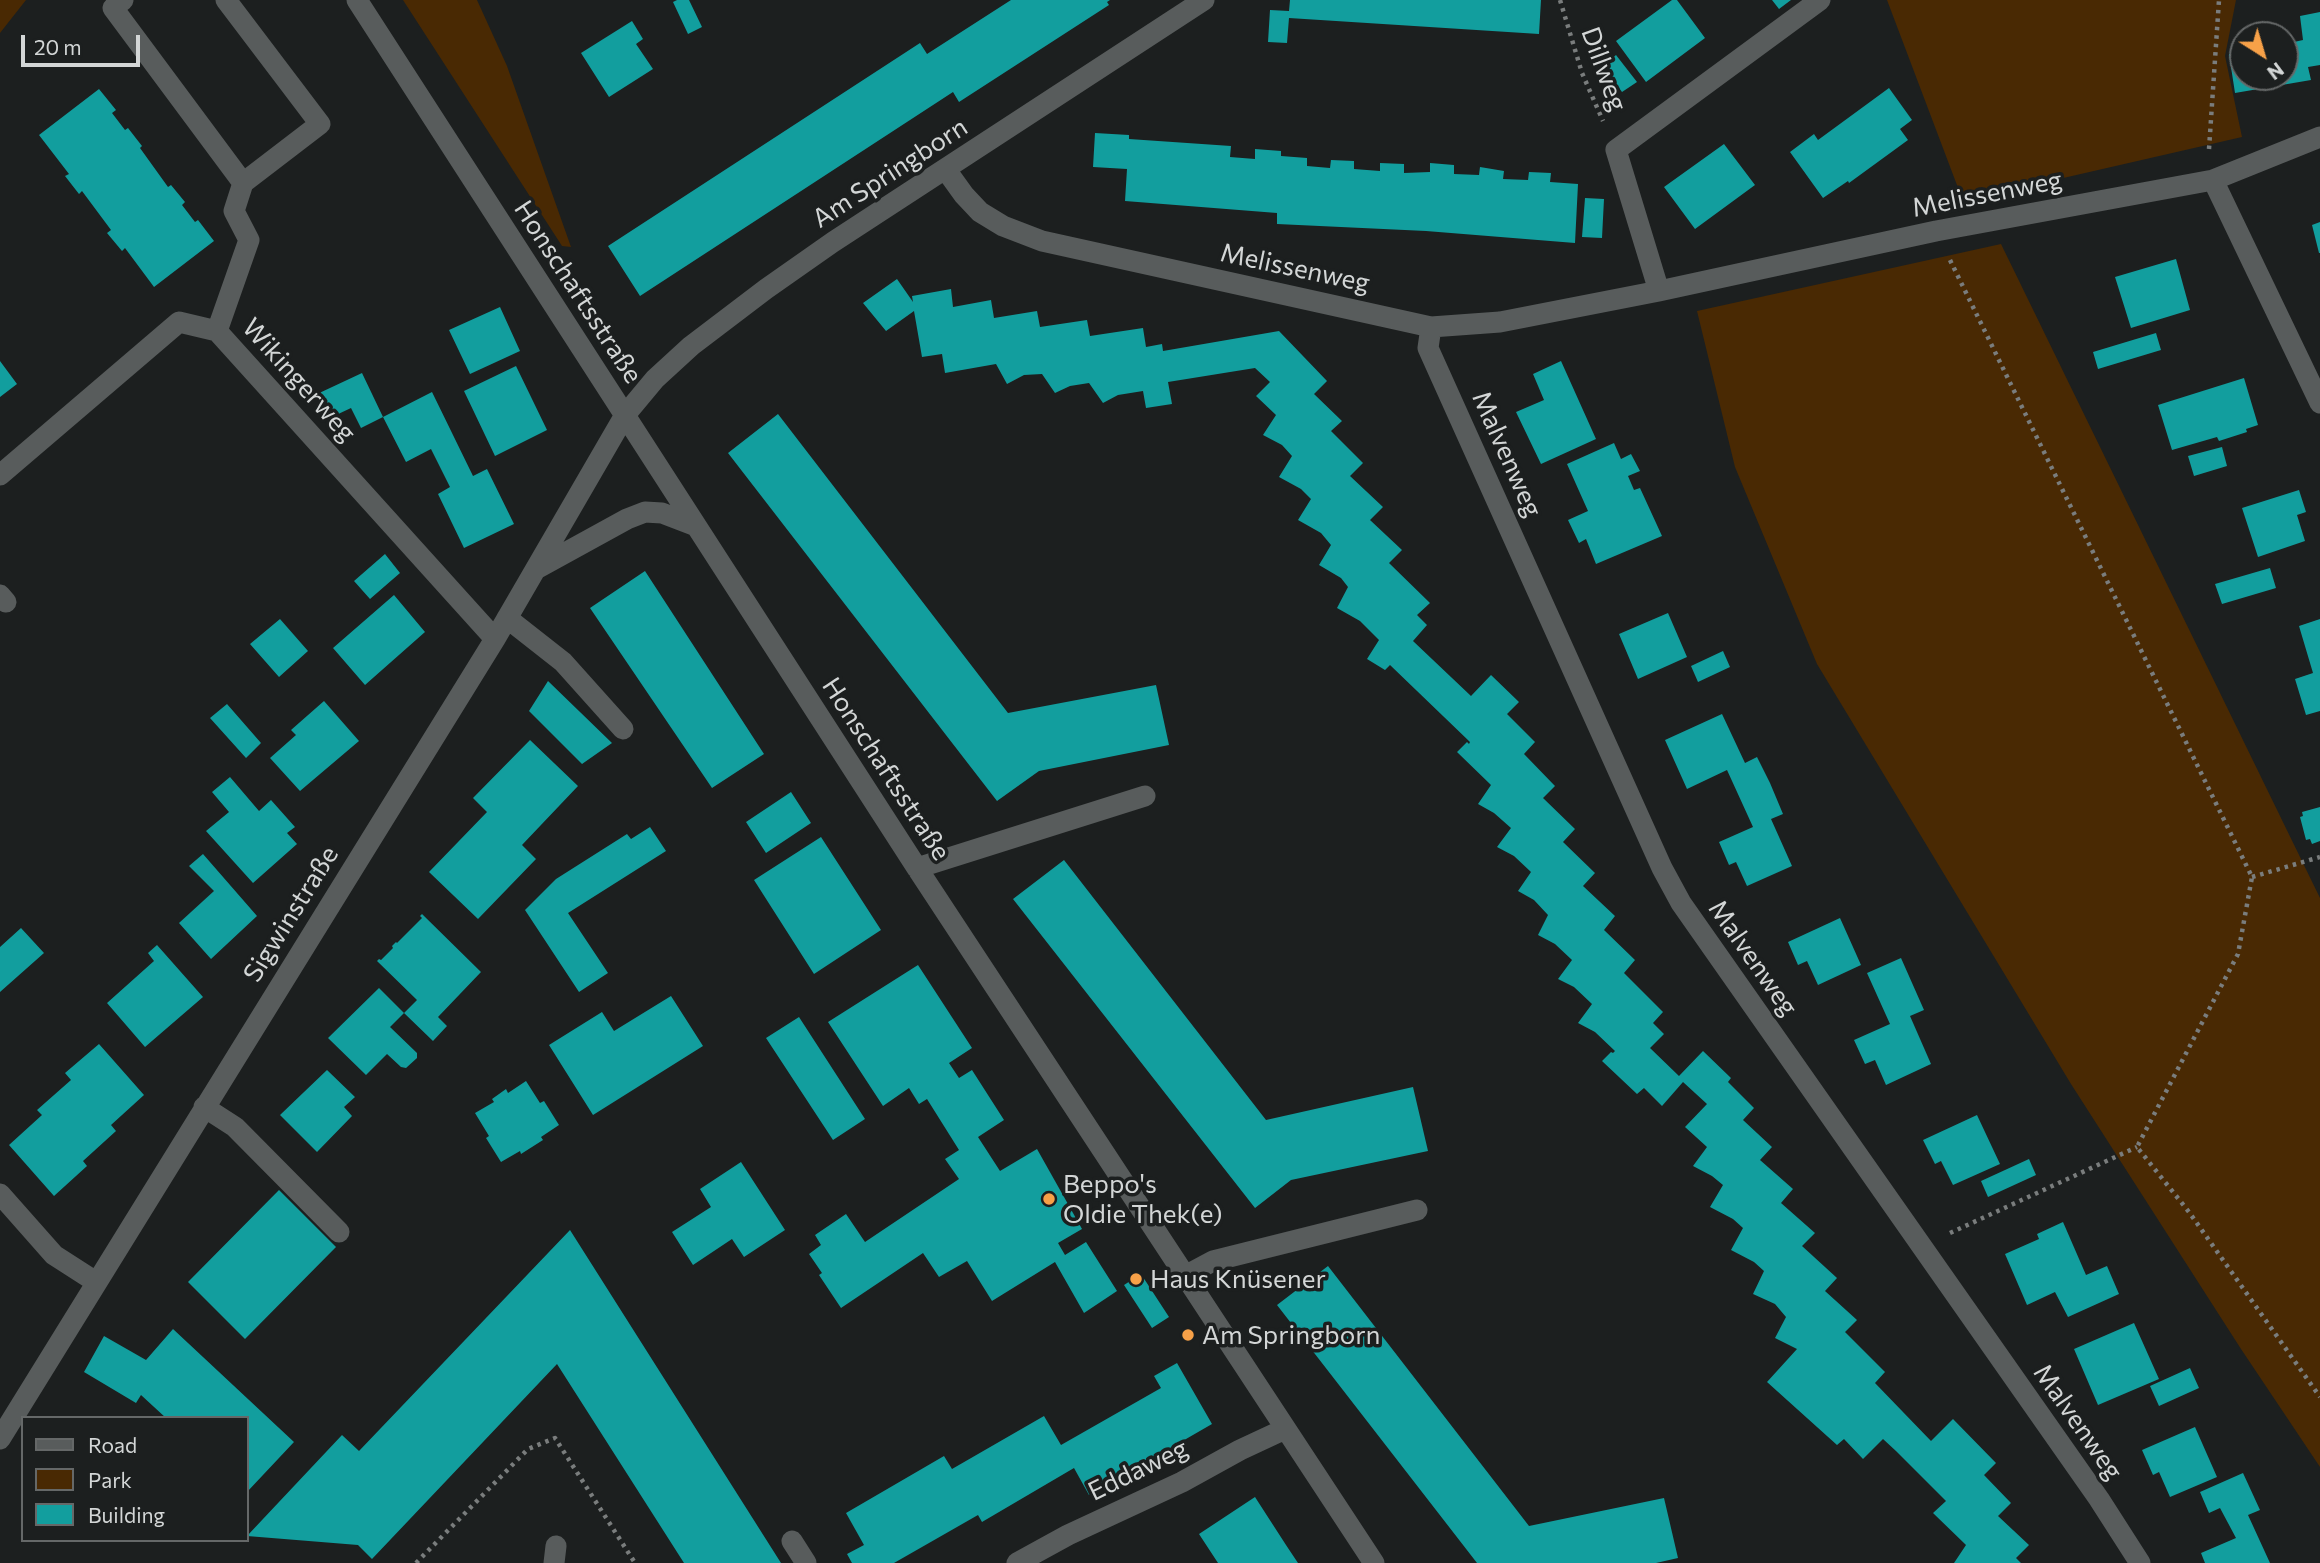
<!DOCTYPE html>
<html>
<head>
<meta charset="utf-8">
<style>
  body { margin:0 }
  #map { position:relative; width:2320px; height:1563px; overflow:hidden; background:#1c1f1f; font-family:Commissioner,sans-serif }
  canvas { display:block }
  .legend { position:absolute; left:21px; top:1416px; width:228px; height:126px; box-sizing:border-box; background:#1c1f1f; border:2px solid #656868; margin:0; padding:9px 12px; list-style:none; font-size:21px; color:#d3d6d6 }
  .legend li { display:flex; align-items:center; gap:14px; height:35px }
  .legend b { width:35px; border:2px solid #656868 }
  .north { position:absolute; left:2229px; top:21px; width:70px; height:70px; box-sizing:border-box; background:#1c1f1f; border:2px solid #656868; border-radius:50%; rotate:143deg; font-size:19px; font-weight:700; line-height:28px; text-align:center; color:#d3d6d6 }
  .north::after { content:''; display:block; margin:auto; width:24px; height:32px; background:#f7a148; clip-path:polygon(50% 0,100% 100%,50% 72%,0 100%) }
  .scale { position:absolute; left:21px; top:35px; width:119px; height:32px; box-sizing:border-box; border:4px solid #d3d6d6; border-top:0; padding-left:9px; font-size:21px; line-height:24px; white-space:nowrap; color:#d3d6d6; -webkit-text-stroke:5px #1c1f1f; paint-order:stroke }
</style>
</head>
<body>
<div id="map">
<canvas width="2320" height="1563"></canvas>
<ul class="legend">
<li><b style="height:9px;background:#585c5c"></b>Road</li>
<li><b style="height:19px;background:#492903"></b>Park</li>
<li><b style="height:19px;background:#129e9e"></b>Building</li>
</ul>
<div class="north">N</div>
<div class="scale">20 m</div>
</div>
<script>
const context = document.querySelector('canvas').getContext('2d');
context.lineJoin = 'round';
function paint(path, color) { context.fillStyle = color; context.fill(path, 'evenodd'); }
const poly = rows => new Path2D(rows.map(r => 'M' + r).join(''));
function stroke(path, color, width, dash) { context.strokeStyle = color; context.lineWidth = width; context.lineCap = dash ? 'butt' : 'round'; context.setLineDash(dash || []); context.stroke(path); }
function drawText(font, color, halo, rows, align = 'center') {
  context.font = font + ' Commissioner,sans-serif'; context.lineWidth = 7; context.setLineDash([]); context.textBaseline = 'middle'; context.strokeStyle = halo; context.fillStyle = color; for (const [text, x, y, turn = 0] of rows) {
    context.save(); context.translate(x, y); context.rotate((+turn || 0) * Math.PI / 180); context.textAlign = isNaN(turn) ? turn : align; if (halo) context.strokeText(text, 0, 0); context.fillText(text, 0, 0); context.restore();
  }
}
paint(poly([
  [0,0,26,0,0,33],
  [403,0,477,0,507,66,571,247,562,246],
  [1887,0,2236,0,2225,56,2242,137,1963,201],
  [2001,244,2320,898,2320,1467,2241,1349,2071,1084,1817,664,1735,467,1697,311]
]), '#492903');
paint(poly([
  [677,0,689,0,702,27,688,34,673,2],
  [1011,0,1110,0,1107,2,1109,5,959,102,953,92,640,296,608,246,920,43,927,54],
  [1290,0,1541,0,1539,34,1289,18,1287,43,1268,42,1270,10,1289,11],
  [1672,0,1677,0,1705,38,1646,82,1616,41],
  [1772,0,1791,0,1779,9],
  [2320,12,2320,65,2308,67,2311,80,2235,93,2229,54,2243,51,2243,77,2285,77,2285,44,2303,40,2300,16],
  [632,21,643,39,636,44,653,69,609,97,581,53],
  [1616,55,1637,82,1622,92,1603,66],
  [1889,88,1912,120,1900,129,1908,140,1849,183,1848,181,1823,198,1790,152,1814,134,1818,140],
  [99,89,116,110,112,113,125,130,128,128,142,146,140,148,168,187,171,185,185,202,182,205,195,222,198,220,214,241,154,287,125,248,122,251,107,233,111,230,82,191,79,194,65,176,69,174,39,135],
  [1095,133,1129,135,1129,139,1231,146,1230,157,1255,159,1255,149,1281,151,1281,156,1307,158,1307,166,1330,168,1331,160,1354,161,1354,169,1380,171,1380,163,1404,164,1404,173,1430,172,1430,163,1454,165,1454,174,1479,175,1480,167,1504,171,1503,179,1528,180,1529,172,1551,173,1550,182,1578,184,1575,243,1426,231,1277,224,1277,213,1125,201,1127,169,1093,167],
  [1724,144,1755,185,1695,229,1664,187],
  [1585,198,1604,199,1602,238,1582,237],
  [2320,222,2320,253,2319,253,2312,225],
  [2176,259,2190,310,2131,328,2115,277],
  [897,279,913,302,912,296,951,289,953,307,991,300,994,318,1037,311,1040,327,1087,320,1090,336,1143,328,1146,347,1162,344,1163,351,1279,331,1327,381,1314,394,1342,421,1331,431,1363,463,1350,476,1383,507,1370,520,1402,550,1389,563,1430,603,1417,615,1427,625,1413,641,1471,696,1491,675,1519,702,1507,714,1535,742,1524,754,1555,786,1543,798,1575,829,1563,842,1595,873,1583,886,1615,916,1604,930,1635,960,1624,973,1663,1012,1653,1023,1664,1034,1650,1048,1679,1076,1703,1051,1731,1078,1728,1082,1754,1108,1743,1120,1772,1147,1760,1160,1793,1189,1781,1203,1815,1233,1802,1246,1837,1278,1825,1291,1857,1320,1845,1332,1885,1372,1875,1383,1931,1441,1953,1419,1996,1463,1984,1475,2011,1503,1998,1516,2029,1545,2016,1558,2021,1563,1954,1563,1966,1545,1933,1513,1946,1501,1896,1451,1883,1439,1863,1459,1844,1439,1837,1445,1767,1382,1797,1349,1775,1338,1786,1317,1775,1304,1753,1294,1764,1271,1754,1262,1731,1250,1743,1228,1733,1219,1710,1207,1723,1185,1712,1176,1693,1166,1707,1147,1685,1127,1707,1104,1683,1082,1662,1106,1644,1088,1637,1094,1602,1061,1611,1052,1613,1053,1615,1051,1595,1032,1578,1023,1592,1004,1574,987,1558,979,1572,960,1555,944,1538,935,1548,915,1534,900,1518,891,1531,872,1514,856,1497,847,1511,828,1494,813,1478,804,1491,785,1457,752,1467,742,1469,744,1470,742,1390,665,1385,670,1367,659,1379,640,1360,621,1337,608,1348,587,1341,578,1319,565,1331,545,1321,533,1298,520,1311,499,1301,489,1279,477,1292,456,1282,445,1263,435,1276,415,1256,396,1270,382,1255,368,1168,382,1172,404,1146,408,1143,391,1118,395,1103,403,1089,383,1070,386,1055,393,1042,374,1024,375,1007,384,996,364,945,373,942,354,922,357,914,311,886,331,863,303],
  [500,307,520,351,470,374,449,330],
  [2156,333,2161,350,2098,369,2093,352],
  [0,361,17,384,0,397],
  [1561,361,1596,439,1541,464,1516,412,1544,400,1533,374],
  [516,366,547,430,495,456,464,391],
  [362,373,383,417,361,428,351,408,334,416,315,395],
  [2244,378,2258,425,2246,429,2247,432,2219,441,2217,437,2172,450,2158,405],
  [432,392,473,476,487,469,514,524,464,548,438,494,450,487,431,449,406,462,383,417],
  [778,414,1008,713,1156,685,1169,745,1039,771,997,801,728,453],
  [1614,443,1621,459,1631,454,1640,471,1628,476,1634,490,1640,488,1662,536,1596,564,1586,539,1579,543,1568,520,1588,511,1567,464],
  [2222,447,2227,466,2194,476,2188,456],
  [2299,490,2306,512,2297,515,2305,541,2258,557,2242,508],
  [385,554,400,573,370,599,354,581],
  [2270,568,2276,588,2222,604,2215,584],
  [645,571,764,754,712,788,590,608],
  [394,595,425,632,365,685,333,648],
  [1668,613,1687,657,1638,679,1619,634],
  [280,619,308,651,279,677,250,644],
  [2320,619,2320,711,2306,715,2295,679,2313,673,2299,626],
  [1723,651,1730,667,1698,682,1691,666],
  [548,681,612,743,582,764,529,711],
  [324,701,359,741,300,791,270,758,296,735,291,730],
  [227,704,261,743,246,758,210,718],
  [1722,714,1745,763,1757,757,1770,783,1783,814,1771,819,1792,866,1747,886,1736,862,1729,865,1719,842,1753,827,1727,770,1687,789,1665,740],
  [530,740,578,786,522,845,536,859,478,919,429,872,487,812,473,798],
  [230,777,259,811,271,800,295,827,287,833,297,844,253,883,206,831,229,812,212,792],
  [791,792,811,823,766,853,746,822],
  [2320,807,2320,841,2312,844,2310,839,2306,840,2300,817,2303,816,2302,812],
  [650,827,666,851,568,913,608,973,579,992,525,910,556,879,627,834,631,839],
  [821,837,881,930,814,974,754,880],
  [203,854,257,916,211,959,179,923,214,891,189,866],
  [1064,860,1266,1120,1413,1087,1428,1151,1291,1180,1255,1208,1013,899],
  [422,914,481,972,438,1017,447,1026,433,1041,404,1013,417,1000,377,961,379,959,381,960,393,948,392,946,396,942,397,943,422,918,420,916],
  [1840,918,1861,965,1818,985,1807,961,1798,965,1788,942],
  [21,928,44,953,0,992,0,947],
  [157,945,203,997,145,1047,107,1003,154,961,148,953],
  [1901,958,1924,1010,1910,1016,1931,1064,1886,1085,1875,1060,1865,1064,1854,1040,1890,1024,1867,973],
  [918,965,972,1048,949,1063,959,1078,972,1070,1004,1120,978,1137,1000,1171,1037,1149,1082,1229,1058,1243,1065,1255,1086,1242,1117,1291,1084,1313,1055,1262,992,1301,967,1261,939,1277,923,1253,841,1308,819,1275,822,1273,809,1254,821,1245,815,1235,846,1214,865,1242,959,1179,945,1159,959,1150,927,1099,919,1104,909,1088,883,1106,828,1022],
  [379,988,404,1013,390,1027,417,1053,417,1058,406,1068,401,1067,387,1054,366,1075,328,1038],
  [671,996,703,1046,593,1115,549,1045,602,1012,614,1031],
  [799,1017,865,1119,833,1140,766,1038],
  [99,1044,144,1095,111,1125,116,1131,83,1161,87,1166,54,1196,9,1145,42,1115,37,1110,71,1080,65,1073],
  [327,1070,355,1097,344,1107,352,1116,317,1152,280,1115],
  [526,1081,540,1103,544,1101,559,1125,541,1137,543,1140,521,1154,520,1151,501,1162,486,1138,489,1136,475,1113,494,1102,492,1099,506,1089,508,1093],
  [1977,1115,2000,1164,1953,1185,1941,1161,1935,1164,1923,1140],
  [2029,1159,2036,1175,1988,1197,1981,1181],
  [741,1162,785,1230,744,1257,732,1239,693,1265,672,1232,711,1207,700,1189],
  [279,1190,336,1247,245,1339,188,1282],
  [2063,1222,2086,1275,2107,1266,2119,1294,2068,1317,2055,1292,2027,1305,2005,1254,2039,1239,2037,1234],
  [570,1230,781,1563,684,1563,557,1364,372,1559,358,1545,247,1536,342,1435,359,1451],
  [1328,1266,1529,1526,1664,1498,1678,1558,1656,1563,1477,1563,1277,1305],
  [1141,1274,1169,1317,1152,1328,1124,1285],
  [2134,1323,2159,1379,2098,1405,2074,1349],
  [173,1329,294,1442,247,1492,247,1418,166,1418,141,1395,136,1403,84,1372,104,1336,146,1360],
  [1177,1363,1212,1424,1089,1495,1074,1468,982,1522,978,1515,894,1563,852,1563,847,1554,864,1545,846,1513,944,1456,952,1469,1044,1416,1061,1445,1161,1388,1154,1376],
  [2190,1368,2199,1388,2159,1406,2150,1386],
  [2195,1427,2217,1477,2170,1497,2159,1472,2153,1475,2142,1450],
  [2243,1473,2260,1510,2248,1515,2270,1563,2205,1563,2201,1553,2236,1538,2220,1508,2209,1513,2200,1492],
  [1255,1497,1286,1545,1298,1563,1218,1563,1199,1534]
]), '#129e9e');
stroke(poly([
  [1560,0,1582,73,1603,121],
  [2209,149,2219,0],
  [1950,260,2252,877,2238,954,2137,1147,2189,1212,2320,1397],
  [2252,877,2320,857],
  [1950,1233,2137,1147],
  [416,1563,528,1449,555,1438,635,1563]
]), '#7a7d7d', 4.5, [3.5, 5]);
stroke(poly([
  [123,0,113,8,243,183],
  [357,0,917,868,1374,1563],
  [946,170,964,195,980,212,1003,226,1042,241,1431,327,1500,322,1659,291,1936,231,2213,180,2320,137],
  [2213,180,2320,403],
  [1659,291,1616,150,1820,0],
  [1431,327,1428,348,1662,868,1681,903,2099,1499,2140,1563],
  [217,331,249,240,234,211,243,183,320,124,226,0],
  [0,475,179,322,217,331,495,639],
  [536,569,627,519,645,512,662,513,696,526],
  [0,595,6,602],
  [507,618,563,662,623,729],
  [917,868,1145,796],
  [204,1107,235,1127,339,1232],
  [0,1194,54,1255,96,1282],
  [1185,1276,1213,1261,1417,1210],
  [0,1439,495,639,625,415,655,379,691,346,766,289,833,242,1204,0],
  [792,1541,806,1563],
  [554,1563,556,1546],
  [1017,1563,1068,1535,1182,1482,1240,1450,1285,1429]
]), '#585c5c', 21);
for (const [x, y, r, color] of [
  [1049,1199,7,"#f7a148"],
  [1136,1279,7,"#f7a148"],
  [1188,1335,7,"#f7a148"]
]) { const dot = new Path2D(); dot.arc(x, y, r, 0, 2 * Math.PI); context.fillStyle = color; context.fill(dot); stroke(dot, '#1c1f1f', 2.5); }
drawText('26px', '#d3d6d6', '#1c1f1f', [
  ["Dillweg",1604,69,70],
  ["Am Springborn",890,173,-33],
  ["Melissenweg",1987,194,-11],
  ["Melissenweg",1295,268,12],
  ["Honschaftsstraße",578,292,57],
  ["Wikingerweg",299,380,48],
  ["Malvenweg",1507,454,66],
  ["Honschaftsstraße",886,769,57],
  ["Sigwinstraße",291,914,-58],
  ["Malvenweg",1753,958,55],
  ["Malvenweg",2078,1422,55],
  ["Eddaweg",1138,1470,-26]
]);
drawText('26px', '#d3d6d6', '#1c1f1f', [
  ["Beppo's",1063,1184],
  ["Oldie Thek(e)",1063,1214],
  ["Haus Knüsener",1150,1279],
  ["Am Springborn",1202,1335]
], 'left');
</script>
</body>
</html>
